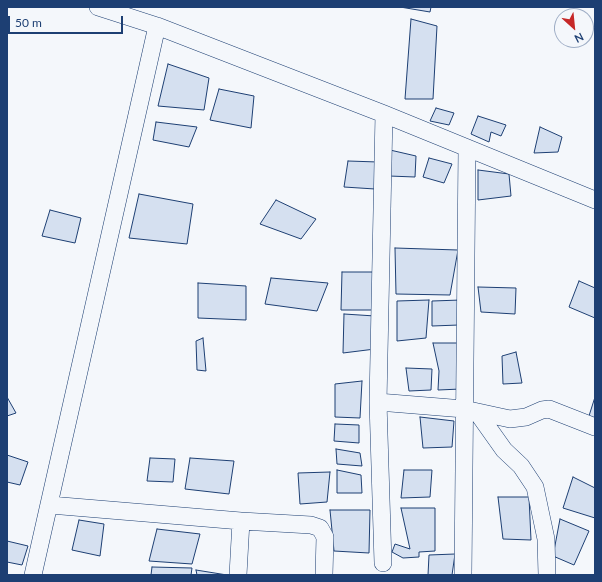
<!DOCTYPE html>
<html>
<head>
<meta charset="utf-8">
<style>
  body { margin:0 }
  #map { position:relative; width:602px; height:582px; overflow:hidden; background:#f4f7fb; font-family:Lato,sans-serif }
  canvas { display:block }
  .frame { position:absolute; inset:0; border:8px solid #1d3f73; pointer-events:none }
  .north { position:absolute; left:554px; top:8px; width:40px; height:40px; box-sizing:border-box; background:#f4f7fb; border:1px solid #9eadc5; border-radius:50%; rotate:153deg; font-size:11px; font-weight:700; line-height:16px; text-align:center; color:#1d3f73 }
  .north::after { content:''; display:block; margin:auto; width:14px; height:18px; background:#c62828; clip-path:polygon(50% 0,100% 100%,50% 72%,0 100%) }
  .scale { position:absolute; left:8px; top:16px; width:115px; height:18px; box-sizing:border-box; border:2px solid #1d3f73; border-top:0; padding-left:5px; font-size:12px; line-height:14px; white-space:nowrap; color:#1d3f73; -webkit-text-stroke:3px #f4f7fb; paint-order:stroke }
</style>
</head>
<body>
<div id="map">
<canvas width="602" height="582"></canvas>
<div class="frame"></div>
<div class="north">N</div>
<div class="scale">50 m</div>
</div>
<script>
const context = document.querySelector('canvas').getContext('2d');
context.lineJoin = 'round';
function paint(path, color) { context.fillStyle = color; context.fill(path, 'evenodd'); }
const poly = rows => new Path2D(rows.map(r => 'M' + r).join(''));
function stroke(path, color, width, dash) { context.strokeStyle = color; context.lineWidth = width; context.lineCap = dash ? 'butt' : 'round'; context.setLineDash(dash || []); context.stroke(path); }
const building = poly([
  [400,7,431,7,430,12,400,7],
  [411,19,437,26,433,99,405,99,411,19],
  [168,64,209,78,204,110,158,106,168,64],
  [219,89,254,96,251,128,210,120,219,89],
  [436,108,454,113,449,125,430,121,436,108],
  [478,116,506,125,501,136,491,132,489,142,471,134,478,116],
  [156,122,197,127,189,147,153,140,156,122],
  [540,127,562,137,558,152,534,153,540,127],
  [390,150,416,156,415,177,389,176,390,150],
  [429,158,452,164,444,183,423,177,429,158],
  [348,161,378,162,375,189,344,187,348,161],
  [478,170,509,174,511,196,478,200,478,170],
  [139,194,193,204,187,244,129,238,139,194],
  [276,200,316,219,301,239,260,224,276,200],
  [50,210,81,218,75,243,42,236,50,210],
  [395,248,458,250,450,295,396,294,395,248],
  [342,272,375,272,376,310,341,310,342,272],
  [271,278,328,283,317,311,265,304,271,278],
  [579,281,595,288,595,318,569,307,579,281],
  [198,283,246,286,246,320,198,318,198,283],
  [478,287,516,288,515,314,481,312,478,287],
  [429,300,426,338,397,341,397,301,429,300],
  [461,300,459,325,432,326,432,301,461,300],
  [344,314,375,316,375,349,343,353,344,314],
  [203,338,206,371,197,370,196,341,203,338],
  [433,343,461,343,461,389,438,390,439,371,433,343],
  [516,352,522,383,503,384,502,356,516,352],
  [406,368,432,369,431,390,409,391,406,368],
  [362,381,360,418,335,417,335,384,362,381],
  [7,397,16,413,7,416,7,397],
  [595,397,595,422,588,419,595,397],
  [420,417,454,421,452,447,423,448,420,417],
  [335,424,359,425,359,443,334,441,335,424],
  [336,449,360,453,362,466,337,464,336,449],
  [7,455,28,462,20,485,7,482,7,455],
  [150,458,175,459,173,482,147,481,150,458],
  [190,458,234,461,229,494,185,489,190,458],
  [337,470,361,475,362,493,337,493,337,470],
  [404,470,432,470,430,497,401,498,404,470],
  [330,472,327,502,300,504,298,473,330,472],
  [573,477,595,488,595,518,563,508,573,477],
  [498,497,529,497,531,540,503,539,498,497],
  [401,508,435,508,435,551,419,552,419,557,403,558,392,552,395,544,410,549,401,508],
  [330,510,370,510,369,553,334,551,330,510],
  [560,519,589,531,574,565,553,556,560,519],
  [79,520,104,524,100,556,72,550,79,520],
  [157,529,200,534,192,564,149,561,157,529],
  [7,541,28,546,22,565,7,562,7,541],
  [455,554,452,575,428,575,429,555,455,554],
  [152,567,192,568,191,575,151,575,152,567],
  [196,570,227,575,197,575,196,570]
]);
paint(building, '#d5e0f0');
stroke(building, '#1d3f73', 1);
const minor = poly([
  [98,7,157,26,384,114,595,200],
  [378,402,464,409,510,419,526,417,542,410,549,409,595,427],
  [477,412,504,450,521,466,535,487,546,539,547,575],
  [50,505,241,521,311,525,320,528,325,537,324,575],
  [383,563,378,402,384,114],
  [33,575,157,26],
  [238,575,241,521],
  [463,575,467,148]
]);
stroke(minor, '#1d3f73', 18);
stroke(minor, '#f4f7fb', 17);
</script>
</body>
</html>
